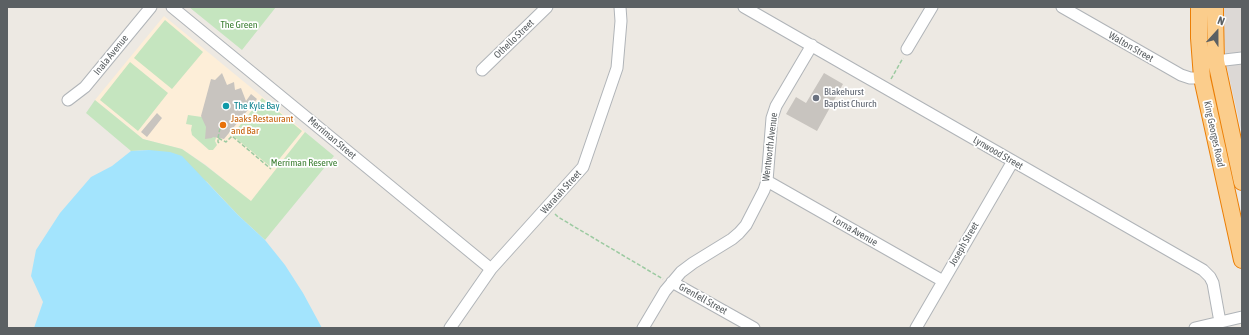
<!DOCTYPE html>
<html>
<head>
<meta charset="utf-8">
<style>
  body { margin:0 }
  #map { position:relative; width:1249px; height:335px; overflow:hidden; background:#ede9e3; font-family:"Asap Condensed",sans-serif }
  canvas { display:block }
  .frame { position:absolute; inset:0; border:8px solid #5b6063; pointer-events:none }
  .north { position:absolute; left:1197px; top:12px; width:40px; height:40px; -webkit-text-stroke:3px #fff; paint-order:stroke; rotate:21deg; font-size:11px; font-weight:700; line-height:16px; text-align:center; color:#5b6063 }
  .north::after { content:''; display:block; margin:auto; width:14px; height:18px; background:#5b6063; clip-path:polygon(50% 0,100% 100%,50% 72%,0 100%) }
</style>
</head>
<body>
<div id="map">
<canvas width="1249" height="335"></canvas>
<div class="frame"></div>
<div class="north">N</div>
</div>
<script>
const context = document.querySelector('canvas').getContext('2d');
context.lineJoin = 'round';
function paint(path, color) { context.fillStyle = color; context.fill(path, 'evenodd'); }
const poly = rows => new Path2D(rows.map(r => 'M' + r).join(''));
function stroke(path, color, width, dash) { context.strokeStyle = color; context.lineWidth = width; context.lineCap = dash ? 'butt' : 'round'; context.setLineDash(dash || []); context.stroke(path); }
function drawText(font, color, halo, rows, align = 'center') {
  context.font = font + ' "Asap Condensed",sans-serif'; context.lineWidth = 3.5; context.setLineDash([]); context.textBaseline = 'middle'; context.strokeStyle = halo; context.fillStyle = color; for (const [text, x, y, turn = 0] of rows) {
    context.save(); context.translate(x, y); context.rotate((+turn || 0) * Math.PI / 180); context.textAlign = isNaN(turn) ? turn : align; if (halo) context.strokeText(text, 0, 0); context.fillText(text, 0, 0); context.restore();
  }
}
paint(poly([
  [164,16,305,132,251,202,206,165,182,149,143,139,95,100]
]), '#fdeed8');
paint(poly([
  [1223,8,1242,8,1242,134,1227,68,1222,20]
]), '#dcd8d5');
paint(poly([
  [189,7,276,7,242,50],
  [165,20,203,52,172,89,134,58],
  [130,62,168,93,138,131,100,100],
  [262,98,302,131,272,168,232,135],
  [95,100,143,139,182,149,205,165,251,201,305,132,334,156,265,240,238,215,207,182,149,150,131,151,86,113],
  [188,115,202,117,216,138,215,141,217,145,213,150,209,150,192,135,191,130,192,125,186,124]
]), '#c5e5bf');
paint(poly([
  [149,150,170,152,182,156,238,215,265,240,285,265,303,293,322,328,34,328,43,302,31,276,36,250,60,213,91,177,112,166,131,151]
]), '#a3e4fd');
paint(poly([
  [222,73,227,85,234,82,235,90,241,88,246,101,251,94,257,99,224,139,213,137,212,138,205,139,206,127,201,116,211,79,215,80],
  [824,73,843,84,817,131,786,114,796,97,806,103],
  [157,113,162,118,147,137,141,132]
]), '#c8c4bf');
const minor = poly([
  [172,7,491,269],
  [744,7,1203,270,1210,277,1213,283,1220,322],
  [1062,7,1181,75,1190,78,1202,78],
  [907,49,932,7],
  [1216,61,1242,58],
  [482,70,547,7],
  [68,100,85,87,151,7],
  [767,181,943,281],
  [672,282,754,328],
  [450,328,491,269,583,167,617,68,621,21,620,7],
  [643,328,665,291,681,272,693,263,732,239,739,233,746,225,764,190,767,181,772,118,776,106,812,45],
  [916,328,1013,161],
  [1195,328,1242,317]
]);
const highway = poly([
  [1199,7,1199,38,1202,78,1242,260],
  [1215,7,1215,15,1216,61,1242,182]
]);
stroke(minor, '#b0b4b8', 13);
stroke(highway, '#eb7e05', 18);
stroke(poly([
  [891,79,903,58],
  [218,138,220,128],
  [219,143,218,142,218,138,226,142,232,136,271,169],
  [555,214,558,217,663,279]
]), '#9ccaa1', 1.5, [4, 2]);
stroke(minor, '#fff', 11);
stroke(highway, '#fbcd8c', 16);
for (const [x, y, r, color] of [
  [816,98,4,"#6b7280"],
  [226,106,4,"#0f9aa8"],
  [223,125,4,"#e8710a"]
]) { const dot = new Path2D(); dot.arc(x, y, r, 0, 2 * Math.PI); context.fillStyle = color; context.fill(dot); stroke(dot, '#fff', 1.5); }
drawText('10px', '#3e8035', '#fff', [
  ["The Green",239,25],
  ["Merriman Reserve",304,163]
]);
drawText('10px', '#5b6063', '#fff', [
  ["Othello Street",514,39,-44],
  ["Walton Street",1131,47,30],
  ["Inala Avenue",111,55,-51],
  ["King Georges Road",1214,134,78],
  ["Merriman Street",332,138,40],
  ["Wentworth Avenue",770,147,-83],
  ["Lynwood Street",998,153,30],
  ["Waratah Street",561,192,-48],
  ["Lorna Avenue",855,231,30],
  ["Joseph Street",964,244,-60],
  ["Grenfell Street",703,299,29]
]);
drawText('10px', '#5b616d', '#fff', [
  ["Blakehurst",824,92],
  ["Baptist Church",824,104]
], 'left');
drawText('10px', '#0d838f', '#fff', [
  ["The Kyle Bay",234,106]
], 'left');
drawText('10px', '#c56008', '#fff', [
  ["Jaaks Restaurant",231,119],
  ["and Bar",231,131]
], 'left');
</script>
</body>
</html>
